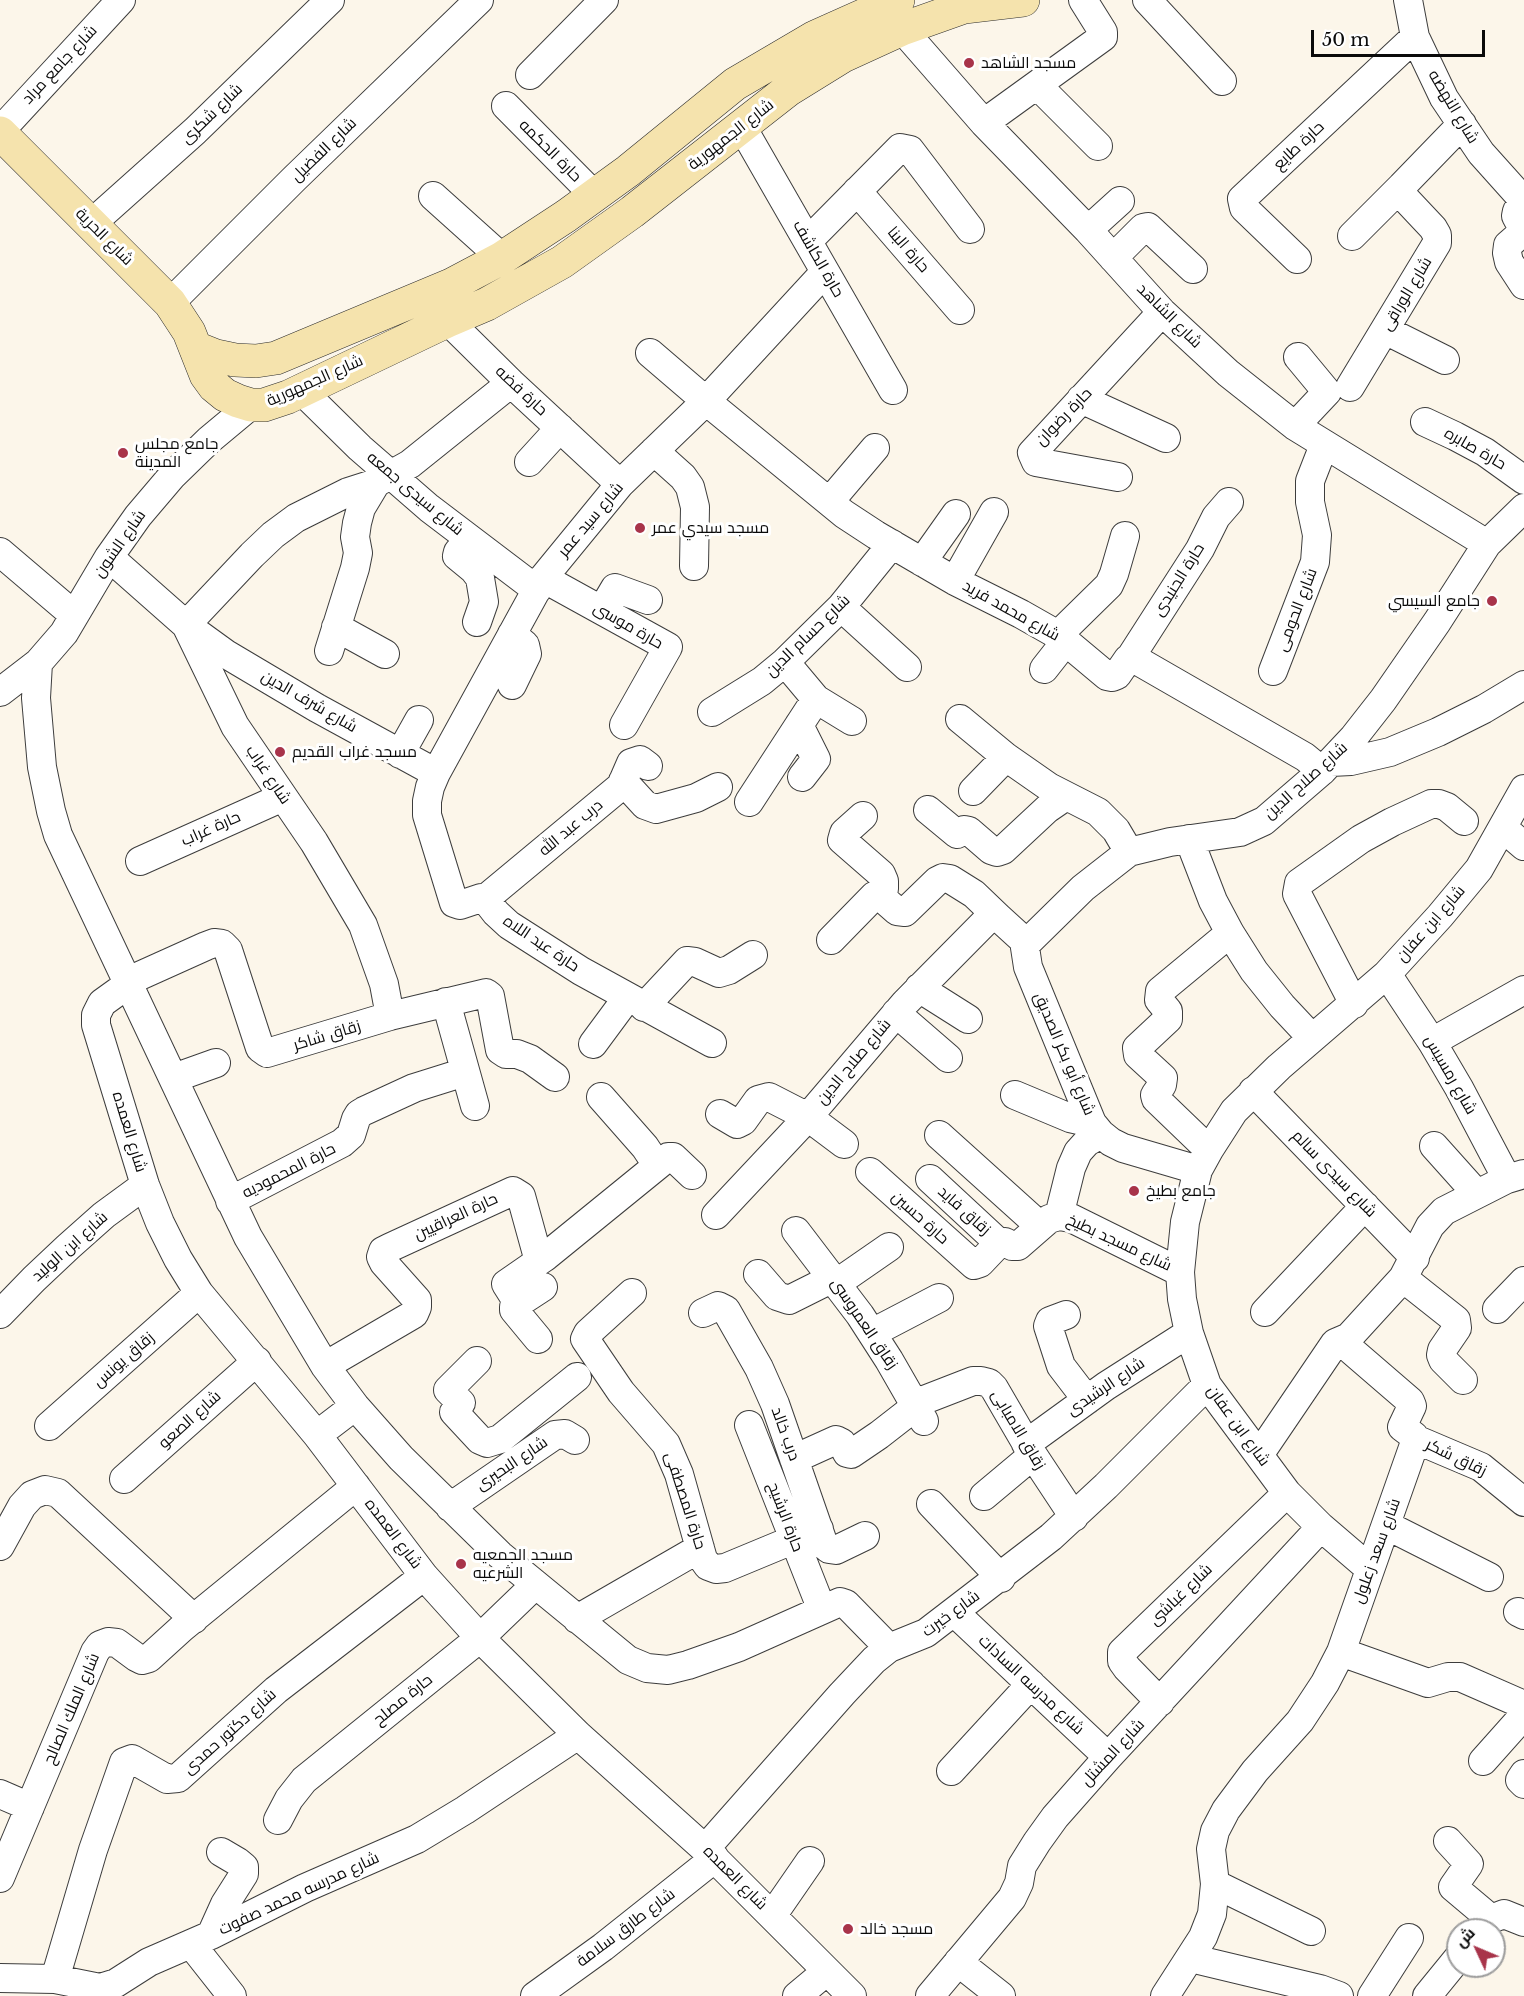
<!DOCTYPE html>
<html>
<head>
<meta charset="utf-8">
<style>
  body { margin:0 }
  #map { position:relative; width:1524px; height:1996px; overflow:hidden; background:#fcf6ea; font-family:"Libre Baskerville",Cairo,serif }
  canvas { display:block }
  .north { position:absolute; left:1446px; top:1918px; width:60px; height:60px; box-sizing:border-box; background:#fff; border:2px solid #9d9d9d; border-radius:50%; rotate:314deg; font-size:16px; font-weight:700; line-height:24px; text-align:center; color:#0a0a0a }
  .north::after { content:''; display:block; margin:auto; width:21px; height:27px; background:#a8344a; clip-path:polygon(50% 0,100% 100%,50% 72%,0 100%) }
  .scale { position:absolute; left:1311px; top:30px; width:174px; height:27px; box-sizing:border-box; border:3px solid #0a0a0a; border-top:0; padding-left:8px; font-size:18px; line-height:21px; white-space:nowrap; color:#0a0a0a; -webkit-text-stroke:4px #fff; paint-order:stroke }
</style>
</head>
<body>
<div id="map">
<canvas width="1524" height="1996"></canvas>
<div class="north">ش</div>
<div class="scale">50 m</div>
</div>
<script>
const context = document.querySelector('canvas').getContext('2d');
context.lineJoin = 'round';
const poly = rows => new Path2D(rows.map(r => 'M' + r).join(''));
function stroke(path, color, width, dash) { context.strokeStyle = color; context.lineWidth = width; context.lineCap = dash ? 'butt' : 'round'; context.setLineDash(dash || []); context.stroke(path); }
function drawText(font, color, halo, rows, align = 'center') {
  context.font = font + ' "Libre Baskerville",Cairo,serif'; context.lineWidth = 6; context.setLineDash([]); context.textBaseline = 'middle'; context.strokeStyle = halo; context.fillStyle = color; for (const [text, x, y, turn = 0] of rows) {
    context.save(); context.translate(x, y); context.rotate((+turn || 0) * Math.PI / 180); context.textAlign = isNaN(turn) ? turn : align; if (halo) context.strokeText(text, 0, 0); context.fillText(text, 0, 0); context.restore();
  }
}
const street = poly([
  [1147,0,1222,81],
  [1408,0,1415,37,1444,98,1481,153,1524,201],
  [902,29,984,123,1088,230,1162,312,1228,373,1295,426,1487,544],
  [530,75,604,0],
  [1037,85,1098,146],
  [506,106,594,195],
  [984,123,1103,37,1103,32,1083,0],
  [742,127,893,390],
  [0,131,121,0],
  [857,191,960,310],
  [433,196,502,258],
  [1524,204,1517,211,1516,216,1524,231,1508,245,1507,253,1509,262,1524,285],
  [91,224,195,131,330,0],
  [1088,230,1120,201],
  [1352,236,1402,186],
  [808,241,900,148,910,150,970,229],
  [1113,258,1143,228,1148,227,1193,269],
  [1297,259,1244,208,1242,199,1415,37],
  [170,303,294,179,479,0],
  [434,307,511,383,620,484],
  [1385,330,1445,360],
  [650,353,706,401,844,514,876,535,955,581,1021,614,1058,635,1107,676,1112,677,1117,675,1128,659,1133,658,1305,757,1322,771],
  [1350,387,1437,243,1437,235,1433,228,1401,194,1402,186,1462,124],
  [301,390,360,448,429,508,537,590],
  [1081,399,1166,438],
  [1425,422,1455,436,1485,452,1524,480],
  [1295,426,1327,392,1298,357],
  [654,451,683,477,690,487,695,507,694,566],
  [529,462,560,428],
  [1118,477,1036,462,1032,453,1162,312],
  [830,501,875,448],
  [469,540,458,552,457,556,474,570,480,578,484,602,477,622],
  [0,552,74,615],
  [109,557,186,625,235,726,314,842,363,925,384,984,390,1016],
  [922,562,956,514],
  [543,578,668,647,624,725],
  [955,581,994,512],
  [841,607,907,667],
  [602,610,615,588,648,600],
  [336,627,385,654],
  [512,634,525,645,527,654,512,685],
  [1058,635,1109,585,1114,574,1125,536],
  [329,651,355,568,358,553,355,537,357,523,361,508,376,483],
  [1130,658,1200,549,1216,517,1229,502],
  [785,662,816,699,852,721],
  [38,663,36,698,42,767,51,811,58,835,248,1237,325,1366,355,1406,401,1458,500,1555,628,1660,647,1668,668,1670,688,1665,739,1647,840,1602,846,1604,889,1648],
  [1044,669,1066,641],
  [1273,671,1315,562,1317,535,1310,502,1310,481,1324,445],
  [0,692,38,663,64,633,109,557,138,516,172,476,209,440,251,405],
  [712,712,762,681,785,662,841,607,892,544],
  [960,719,1006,757,1049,787,1098,812,1116,830,1129,852],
  [799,725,816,759,802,777],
  [400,754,419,720],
  [1331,762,1351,761,1390,752,1438,732,1484,709,1524,685],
  [436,773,317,708,226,654,186,625,252,555,273,535,296,518,348,492,376,483,410,464,511,383],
  [623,781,645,805,656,809,696,798,718,787],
  [973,791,1006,757],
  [749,802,816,699],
  [928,810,957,834,964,830,969,831,991,850,997,852,1003,850,1047,809,1066,796],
  [863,816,844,833,842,840,881,874,884,881,884,889,880,896],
  [1503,828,1524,846],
  [1189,839,1213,901,1230,933,1254,971,1282,1006,1312,1038],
  [140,861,283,797],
  [485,899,621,786,631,763,640,760,648,766],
  [831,940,874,896,880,896,897,911,905,912,937,881,943,878,950,879,974,894,998,917],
  [1024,941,1028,967,1092,1123,1101,1134,1111,1142,1123,1148,1198,1170],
  [1387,974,1432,1042,1459,1088,1507,1179],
  [126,982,206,946,214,943,222,944,228,950,260,1048,267,1053,390,1016,486,993,490,996,500,1050,506,1054,517,1054,530,1059,555,1077],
  [127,985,102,1003,96,1015,96,1025,145,1185,160,1223,178,1259,199,1293,317,1435,424,1576,480,1638,578,1735,705,1849,852,1996],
  [919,988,968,1019],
  [446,1002,475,1106],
  [1354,1004,1297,894,1299,883,1361,839,1392,822,1431,804,1439,804,1447,807,1464,821],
  [644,1007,687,961,695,962,719,973,729,970,753,955],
  [896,1013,948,1058],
  [1432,1042,1524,990],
  [712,1043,581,971,509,925,496,913,485,899,481,898,460,905,454,903,427,815,427,801,430,787,436,773,543,578,620,484,706,401,825,272],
  [593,1044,627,998],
  [174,1078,216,1063],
  [1253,1091,1415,1258],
  [1015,1095,1070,1118,1092,1123],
  [601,1097,645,1147,657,1165],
  [720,1114,737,1124,743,1121,758,1100,769,1097,808,1117,844,1144],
  [939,1135,1040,1226],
  [1434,1146,1477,1194],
  [1209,1150,1156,1099,1155,1095,1162,1085,1163,1078,1138,1055,1137,1048,1168,1019,1168,1011,1159,1000,1160,991,1230,933],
  [870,1172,974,1265,980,1263,999,1243,1005,1242,1012,1246,1018,1246,1049,1219,1059,1216,1071,1218,1180,1272],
  [930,1179,999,1243],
  [230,1201,342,1143,351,1135,356,1119,359,1114,364,1111,414,1088,465,1072],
  [716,1215,808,1117,905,1003,990,917,998,917,1021,938,1029,941,1083,888,1129,852,1170,842,1240,832,1264,821,1322,771,1354,737,1383,700,1437,622,1487,544,1524,508],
  [1059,1216,1071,1168,1078,1152,1087,1142,1101,1134],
  [796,1231,860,1315,889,1360,924,1421],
  [758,1274,777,1296,789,1300,833,1278],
  [1403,1278,1456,1320,1457,1328,1442,1350,1441,1355,1443,1360,1463,1380],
  [837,1283,889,1247],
  [632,1293,588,1333,585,1339,621,1392,666,1444,679,1474,703,1559,708,1566,716,1569,725,1568,819,1529],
  [517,1304,543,1287],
  [1497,1309,1524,1281],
  [1265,1312,1365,1206],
  [703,1313,718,1306,726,1310,759,1368,775,1404,824,1545,829,1549,836,1550,865,1536],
  [0,1314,34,1279,68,1247,104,1215,145,1185],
  [1066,1315,1050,1321,1048,1326,1061,1366,1087,1400],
  [872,1333,939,1298],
  [538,1339,514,1310,514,1307,518,1303,506,1284,545,1257],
  [477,1361,448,1390,461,1403,454,1412,480,1440,487,1443,500,1439,577,1377],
  [325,1366,414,1314,417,1307,417,1300,384,1263,381,1257,383,1251,389,1248,513,1191,521,1196,537,1254,545,1257,668,1157,673,1157,692,1175],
  [749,1425,822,1610],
  [49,1426,199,1293],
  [317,1435,355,1406],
  [1415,1439,1481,1467,1524,1502],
  [1026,1444,1106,1386,1189,1333],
  [1259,1455,1335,1343,1349,1337],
  [794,1459,836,1440,842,1443,847,1453,851,1454,879,1435,924,1400,973,1381,981,1381,989,1383,994,1388,1033,1455,1074,1517],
  [124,1479,257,1361],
  [984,1496,1033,1455],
  [931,1504,1001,1578],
  [450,1507,555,1435,565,1434,575,1440],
  [1386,1525,1489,1577],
  [0,1546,22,1506,32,1495,45,1490,58,1493,194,1619],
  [1370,1569,1321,1527,1287,1493,1207,1385,1189,1333,1182,1299,1180,1272,1185,1222,1198,1170,1209,1150,1234,1111,1279,1067,1387,974,1440,916,1479,869,1524,789],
  [954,1612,1108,1757],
  [1518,1612,1524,1615],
  [577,1619,700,1548],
  [1341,1652,1428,1683,1448,1677,1460,1677,1524,1705],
  [1160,1702,1127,1668,1122,1661,1122,1652,1287,1493],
  [1483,1761,1524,1715],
  [951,1771,1031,1684],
  [1524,1774,1520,1780,1524,1784],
  [0,1794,30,1807],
  [278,1820,289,1799,304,1780,480,1638,535,1585],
  [1448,1841,1469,1864,1453,1887,1491,1919],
  [705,1849,842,1694,874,1660,889,1648,926,1633,1051,1537,1106,1486,1207,1385],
  [0,1878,95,1652,100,1645,108,1642,117,1643,136,1657,142,1660,149,1658,182,1628,356,1486],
  [1215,1884,1311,1931],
  [772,1916,810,1861],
  [1481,1930,1491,1919,1504,1914,1524,1922],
  [211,1935,225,1904,244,1874,244,1867,238,1862,221,1852],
  [191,1944,232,1996],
  [1190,1958,1320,1989,1339,1996],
  [958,1962,1001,1996],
  [0,1978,55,1979,100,1988,116,1983,149,1962,211,1935,305,1888,417,1839,465,1810,578,1735],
  [55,1979,93,1850,124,1762,132,1759,167,1779,178,1778,276,1690,424,1576],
  [535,1996,603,1947,715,1858],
  [797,1996,827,1971],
  [930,1996,1012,1898,1019,1883,1022,1866,1037,1842,1055,1817,1108,1757,1321,1527],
  [1165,1996,1203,1937,1212,1914,1215,1884,1211,1849,1215,1831,1226,1810,1255,1771,1300,1721,1325,1683,1341,1652,1415,1442,1414,1436,1402,1427,1412,1406,1410,1401,1352,1351,1348,1345,1349,1337,1403,1278,1430,1226,1444,1211,1507,1179,1524,1174],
  [1372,1996,1409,1938],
  [1427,1996,1458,1958]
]);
const secondary = poly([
  [0,133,170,303,189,332,206,375,214,386,225,395,238,401,251,405,264,405,288,397,447,321,487,304,562,262,632,212,788,90,843,56,902,29,964,7,1023,0],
  [196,348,216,356,235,360,256,361,276,358,451,285,502,258,566,216,628,171,735,84,815,37,898,0]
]);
stroke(street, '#3d3d3d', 30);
stroke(secondary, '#2c2c2c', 34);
stroke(street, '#fff', 28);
stroke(secondary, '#f5e3ad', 33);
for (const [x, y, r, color] of [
  [969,63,6,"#a8344a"],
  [123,453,6,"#a8344a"],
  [640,528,6,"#a8344a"],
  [1492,601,6,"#a8344a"],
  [280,752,6,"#a8344a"],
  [1134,1191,6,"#a8344a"],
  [461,1564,6,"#a8344a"],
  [848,1929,6,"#a8344a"]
]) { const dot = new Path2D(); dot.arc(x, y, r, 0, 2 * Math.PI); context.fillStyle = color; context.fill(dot); stroke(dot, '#fff', 2); }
drawText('16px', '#0a0a0a', '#fff', [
  ["مسجد الشاهد",981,63],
  ["جامع مجلس",135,444],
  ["المدينة",135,462],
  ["مسجد سيدي عمر",652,528],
  ["جامع السيسي",1480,601,"right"],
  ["مسجد غراب القديم",292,752],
  ["جامع بطيخ",1146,1191],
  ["مسجد الجمعيه",473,1555],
  ["الشرعيه",473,1573],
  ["مسجد خالد",860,1929]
], 'left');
drawText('16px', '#0a0a0a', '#fff', [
  ["شارع جامع مراد",60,65,-47],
  ["شارع النهضه",1453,107,59],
  ["شارع شكرى",212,114,-44],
  ["شارع الجمهورية",731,135,-38],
  ["حارة طايع",1299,146,-43],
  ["شارع الفضيل",324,150,-44],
  ["حارة الحكمه",550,151,45],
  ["شارع الحرية",104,237,45],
  ["حارة البنا",908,250,49],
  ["حارة الكاشف",818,259,60],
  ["شارع الوراقى",1407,294,-59],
  ["شارع الشاهد",1169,316,45],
  ["شارع الجمهورية",315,381,-24],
  ["حارة فضه",521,391,43],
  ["حارة رضوان",1064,417,-46],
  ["حارة صابره",1475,449,30],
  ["شارع سيدى جمعه",415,494,40],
  ["شارع سيد عمر",591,520,-50],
  ["شارع الشون",120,544,-55],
  ["حارة الجنيدى",1179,580,-58],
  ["شارع الحومى",1297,610,-69],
  ["شارع محمد فريد",1011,611,29],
  ["حارة موسى",628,626,30],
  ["شارع حسام الدين",808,636,-44],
  ["شارع شرف الدين",309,702,30],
  ["شارع غراب",268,775,56],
  ["شارع صلاح الدين",1306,781,-42],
  ["درب عبد الله",571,828,-40],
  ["حارة غراب",211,829,-24],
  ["شارع ابن عفان",1431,924,-49],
  ["حارة عبد اللاه",541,944,34],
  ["زقاق شاكر",327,1036,-17],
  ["شارع أبو بكر الصديق",1064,1054,67],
  ["شارع صلاح الدين",854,1062,-50],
  ["شارع رمسيس",1450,1075,60],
  ["شارع العمده",129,1132,73],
  ["حارة المحموديه",289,1171,-27],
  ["شارع سيدى سالم",1334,1174,46],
  ["زقاق فايد",964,1211,42],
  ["حارة العراقيين",456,1217,-25],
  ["حارة حسين",920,1218,42],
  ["شارع مسجد بطيخ",1119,1243,25],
  ["شارع ابن الوليد",70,1247,-42],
  ["زقاق العمروسى",864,1324,56],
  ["زقاق يونس",124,1360,-41],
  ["شارع الرشيدى",1106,1387,-34],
  ["شارع الصعو",190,1420,-42],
  ["شارع ابن عفان",1238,1426,54],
  ["زقاق الامبابى",1018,1430,59],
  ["درب خالد",785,1434,70],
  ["زقاق شكر",1456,1458,26],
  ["شارع البحيرى",512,1464,-34],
  ["حارة المصطفى",685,1501,72],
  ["حارة الرشيح",785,1517,69],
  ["شارع العمده",393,1534,53],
  ["شارع سعد زعلول",1377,1551,-70],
  ["شارع غباشى",1181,1595,-44],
  ["شارع خيرت",951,1614,-36],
  ["شارع مدرسه السادات",1031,1685,43],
  ["حارة مصلح",403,1700,-39],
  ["شارع الملك الصالح",72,1709,-67],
  ["شارع دكتور حمدى",230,1732,-42],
  ["شارع المشتل",1113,1753,-47],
  ["شارع العمده",735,1878,45],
  ["شارع مدرسه محمد صفوت",299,1894,-25],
  ["شارع طارق سلامة",626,1928,-37]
]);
</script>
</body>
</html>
